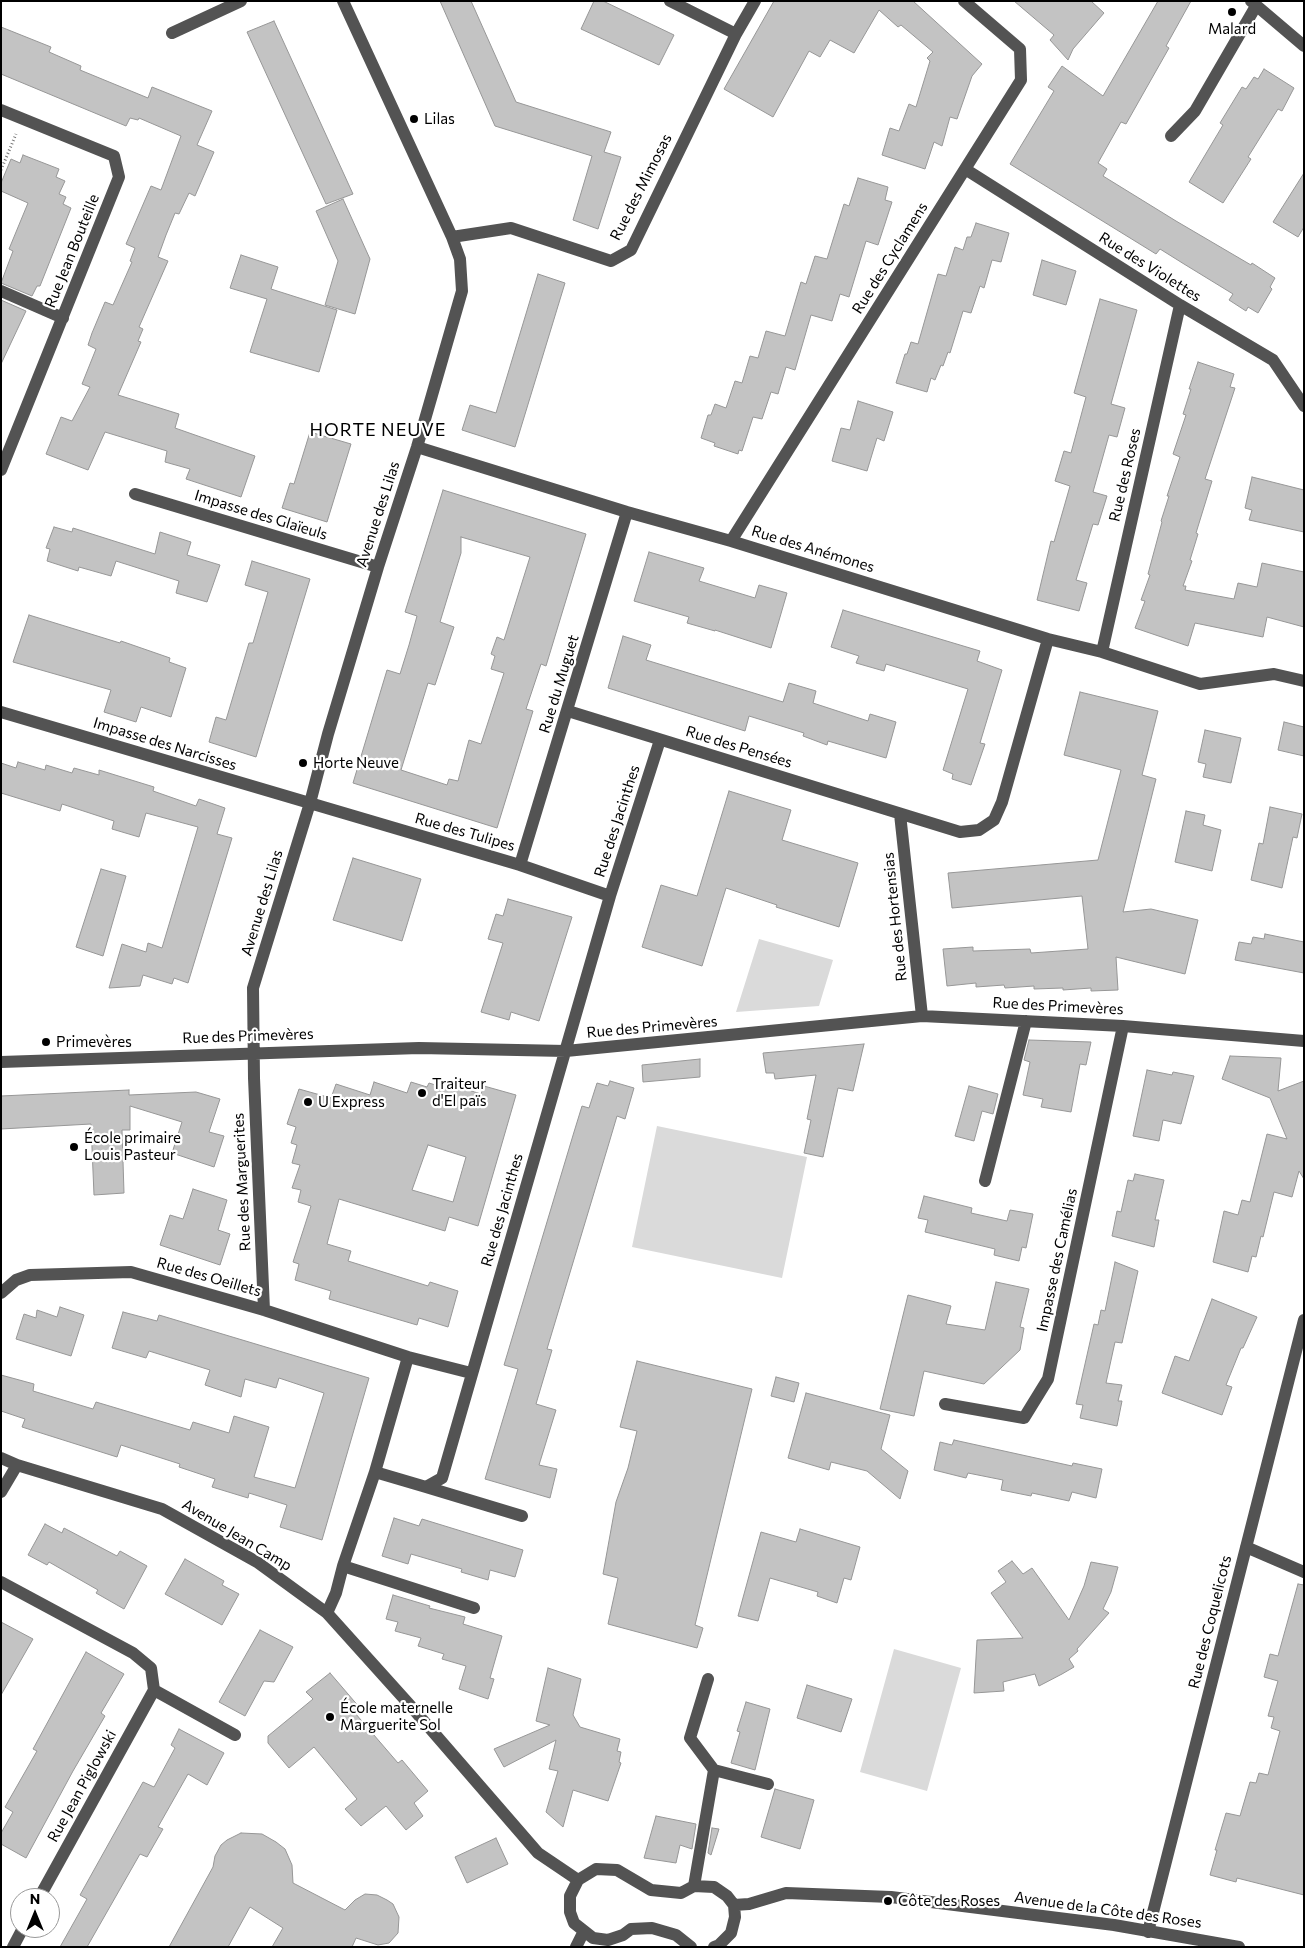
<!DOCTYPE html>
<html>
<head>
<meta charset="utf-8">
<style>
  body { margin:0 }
  #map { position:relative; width:1305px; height:1948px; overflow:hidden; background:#fff; font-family:Commissioner,sans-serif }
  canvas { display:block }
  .frame { position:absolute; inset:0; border:2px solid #000; pointer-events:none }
  .north { position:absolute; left:10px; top:1888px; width:50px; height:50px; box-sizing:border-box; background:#fff; border:1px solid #999; border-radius:50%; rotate:0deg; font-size:14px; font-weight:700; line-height:20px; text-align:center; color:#000 }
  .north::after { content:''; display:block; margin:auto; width:18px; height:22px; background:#000; clip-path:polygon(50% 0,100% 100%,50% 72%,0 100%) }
</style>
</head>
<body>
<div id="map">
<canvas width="1305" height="1948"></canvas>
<div class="frame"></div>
<div class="north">N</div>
</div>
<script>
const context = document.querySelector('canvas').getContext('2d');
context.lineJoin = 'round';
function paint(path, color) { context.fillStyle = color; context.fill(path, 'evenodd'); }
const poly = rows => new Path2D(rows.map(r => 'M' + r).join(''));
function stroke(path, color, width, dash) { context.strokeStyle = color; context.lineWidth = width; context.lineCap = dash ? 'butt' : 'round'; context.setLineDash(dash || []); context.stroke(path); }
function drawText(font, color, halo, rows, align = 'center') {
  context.font = font + ' Commissioner,sans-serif'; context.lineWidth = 4.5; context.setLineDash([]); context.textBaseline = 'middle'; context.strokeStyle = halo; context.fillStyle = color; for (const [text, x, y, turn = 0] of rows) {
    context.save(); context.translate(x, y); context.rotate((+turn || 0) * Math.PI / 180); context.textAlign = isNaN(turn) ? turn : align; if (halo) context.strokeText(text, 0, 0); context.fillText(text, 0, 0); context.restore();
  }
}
paint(poly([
  [759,939,833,960,819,1006,736,1012],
  [657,1126,807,1157,782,1278,632,1247],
  [894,1649,961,1668,927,1791,860,1772]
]), '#dadada');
const building = poly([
  [440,1,471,1,516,102,611,132,604,152,621,157,598,229,573,220,592,156,495,126,440,1],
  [594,1,603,1,674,35,659,65,581,29,594,1],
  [774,1,913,1,982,64,972,76,957,119,950,117,942,146,934,142,925,169,882,155,890,128,899,131,909,104,916,107,930,61,927,58,933,52,901,25,898,27,879,10,854,53,830,40,820,57,809,51,773,117,724,89,774,1],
  [1014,1,1091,1,1104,13,1073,49,1068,60,1050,40,1054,35,1014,1],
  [1158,1,1191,1,1166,46,1169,48,1139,101,1126,124,1121,122,1098,163,1107,169,1103,176,1176,221,1251,265,1252,263,1275,278,1270,287,1272,289,1258,313,1248,307,1246,311,1229,300,1233,294,1184,264,1160,249,1156,254,1010,164,1054,91,1048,87,1062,66,1103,96,1158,1],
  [274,21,353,194,326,204,247,32,274,21],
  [1,27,51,47,49,52,81,66,80,70,148,98,152,87,212,111,197,145,214,152,195,196,189,193,179,214,175,213,166,235,158,257,168,261,139,327,143,329,138,341,141,342,118,395,179,414,175,428,255,456,241,497,186,479,190,469,165,462,167,451,105,432,88,470,46,454,61,417,72,421,90,387,82,384,96,349,88,345,92,333,105,302,113,305,132,262,130,261,135,248,126,244,151,186,161,190,181,136,139,118,138,120,130,118,126,126,1,74,1,27],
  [1264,69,1294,88,1282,111,1278,109,1248,157,1251,159,1223,203,1189,182,1223,125,1220,123,1242,87,1246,89,1254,77,1258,79,1264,69],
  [23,155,59,169,56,177,65,181,59,194,66,197,63,204,71,208,40,286,37,286,32,296,1,283,13,251,9,249,28,203,1,191,1,183,11,159,20,163,23,155],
  [1304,173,1304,227,1298,237,1273,222,1304,173],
  [858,178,888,187,885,200,892,202,878,245,866,241,849,297,840,294,832,321,811,315,795,370,786,367,778,394,771,392,762,419,753,417,742,451,739,450,738,454,714,446,715,443,701,438,708,415,711,415,715,404,726,408,735,381,742,383,750,356,758,358,766,331,785,336,801,282,806,284,815,256,827,259,844,204,849,206,858,178],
  [343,199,370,259,355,314,325,305,338,261,316,211,343,199],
  [976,223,1009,233,1001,262,992,260,984,288,980,286,971,313,963,311,950,353,948,352,943,366,941,365,935,380,931,378,927,392,896,383,905,354,907,354,911,342,918,344,938,274,946,276,955,247,963,250,967,237,971,237,976,223],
  [241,255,278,267,271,289,337,310,319,372,250,352,267,299,230,288,241,255],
  [1042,260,1076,271,1066,305,1033,295,1042,260],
  [538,274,565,283,515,447,462,430,470,405,496,413,538,274],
  [1100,299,1137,310,1111,404,1125,408,1117,437,1109,435,1093,492,1107,496,1098,525,1093,524,1076,580,1087,583,1079,611,1037,600,1051,541,1054,542,1070,486,1055,481,1064,451,1071,453,1086,397,1074,393,1100,299],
  [1,300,26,311,1,364,1,300],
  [1198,362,1234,374,1230,387,1235,388,1205,479,1212,481,1196,533,1198,534,1190,560,1192,561,1183,586,1186,586,1185,590,1234,599,1238,583,1257,587,1262,563,1304,572,1304,627,1267,617,1263,637,1195,623,1188,646,1135,628,1145,601,1141,600,1150,575,1148,574,1162,522,1161,521,1169,496,1167,496,1180,457,1173,454,1186,415,1183,414,1191,389,1189,389,1198,362],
  [858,401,893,412,884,441,877,438,867,471,832,461,841,428,850,430,858,401],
  [310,432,351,444,327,522,282,508,290,483,294,484,310,432],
  [1252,477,1304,490,1304,532,1249,520,1252,510,1245,508,1252,477],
  [443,490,586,534,546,666,541,664,526,709,533,711,497,828,353,783,387,670,400,674,409,645,417,616,405,612,443,490],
  [461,537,530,557,504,640,497,637,491,654,495,656,491,669,504,673,481,744,469,740,458,781,449,779,447,785,401,770,428,683,435,685,454,627,440,622,461,553,461,537],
  [54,527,72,532,73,528,155,554,160,532,191,542,187,555,220,565,207,602,176,593,179,581,116,561,111,576,79,567,78,571,47,561,50,549,46,548,54,527],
  [649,552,704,568,699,581,755,598,759,585,787,593,771,648,715,630,715,631,687,623,689,617,634,601,649,552],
  [252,561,310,579,256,757,209,742,216,717,226,720,249,643,253,643,268,592,245,585,252,561],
  [843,610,980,651,977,661,1002,670,980,743,985,744,971,785,952,779,953,774,943,770,968,689,886,664,884,671,856,663,859,656,831,647,843,610],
  [29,615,120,643,121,641,170,658,169,662,186,668,171,717,141,707,136,722,104,712,111,690,13,662,29,615],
  [623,636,651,645,646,660,783,702,789,683,816,691,813,703,868,721,870,714,896,722,886,758,828,741,827,745,803,736,804,733,749,716,745,731,608,688,623,636],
  [1080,692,1158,711,1142,775,1156,779,1123,912,1151,909,1198,920,1185,974,1116,957,1118,990,1091,991,1091,988,1063,990,1063,988,1034,989,1034,986,1005,988,1004,985,976,987,976,983,947,986,943,949,973,947,973,951,1030,949,1031,953,1088,949,1082,896,952,908,948,873,1098,860,1121,770,1064,755,1080,692],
  [1284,722,1304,727,1304,756,1278,750,1284,722],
  [1205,730,1241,738,1231,783,1203,777,1206,764,1198,762,1205,730],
  [18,762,45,770,46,765,72,773,74,768,99,775,99,770,154,787,153,791,196,806,199,799,225,808,217,834,232,838,188,983,174,978,172,984,143,975,140,986,109,988,122,944,146,952,148,943,162,948,198,827,146,813,139,837,112,829,114,821,62,804,60,811,1,793,1,763,16,768,18,762],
  [729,791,791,810,782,840,858,863,839,927,776,907,777,905,726,888,702,966,642,947,661,885,697,896,729,791],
  [1270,807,1302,814,1297,838,1293,837,1282,888,1251,880,1259,843,1263,844,1270,807],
  [1186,811,1205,815,1203,825,1221,830,1212,871,1175,862,1186,811],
  [353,858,421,879,402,941,333,920,353,858],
  [101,869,126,876,103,956,76,947,101,869],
  [508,899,572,917,539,1021,511,1012,509,1020,481,1012,503,943,488,939,496,914,503,916,508,899],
  [1265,934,1304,942,1304,973,1235,960,1239,942,1251,944,1253,937,1264,939,1265,934],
  [1029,1040,1091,1042,1086,1065,1080,1064,1071,1112,1041,1107,1043,1099,1023,1095,1030,1062,1024,1060,1029,1040],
  [864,1044,853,1091,838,1088,823,1157,804,1153,811,1120,807,1119,816,1075,775,1079,774,1073,766,1073,763,1053,864,1044],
  [1230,1056,1281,1058,1278,1091,1304,1081,1304,1179,1299,1171,1292,1197,1274,1192,1263,1237,1261,1236,1256,1257,1252,1256,1248,1272,1213,1262,1224,1211,1238,1215,1242,1200,1250,1202,1267,1134,1287,1139,1270,1098,1222,1079,1230,1056],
  [700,1059,700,1077,643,1082,642,1065,700,1059],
  [1147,1070,1172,1075,1173,1072,1194,1076,1181,1124,1163,1120,1159,1141,1133,1136,1147,1070],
  [610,1081,634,1088,625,1119,617,1116,609,1143,547,1349,552,1350,536,1404,556,1410,539,1465,557,1469,550,1498,485,1479,518,1369,504,1365,574,1132,582,1106,589,1108,597,1083,608,1086,610,1081],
  [374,1082,407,1093,411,1082,427,1087,429,1083,445,1088,447,1083,481,1094,484,1086,516,1095,478,1226,449,1217,445,1231,339,1199,327,1244,351,1251,348,1261,428,1286,430,1282,458,1291,448,1327,419,1318,417,1325,329,1299,331,1291,295,1280,299,1264,293,1262,311,1206,298,1202,301,1190,292,1188,300,1165,292,1163,297,1145,291,1143,296,1127,287,1124,299,1089,331,1098,336,1084,370,1095,374,1082],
  [428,1145,466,1157,453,1202,412,1190,428,1145],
  [969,1086,998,1094,993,1114,982,1111,974,1141,955,1136,969,1086],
  [129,1090,129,1095,196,1092,220,1099,209,1132,224,1136,214,1167,172,1153,182,1122,130,1106,130,1130,122,1130,124,1193,94,1195,91,1124,1,1129,1,1096,129,1090],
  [1135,1174,1164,1180,1155,1220,1159,1220,1154,1247,1112,1236,1117,1211,1121,1212,1128,1180,1133,1181,1135,1174],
  [193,1189,227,1200,218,1230,230,1234,220,1265,160,1245,170,1215,183,1219,193,1189],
  [924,1196,972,1208,971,1213,1007,1221,1010,1210,1033,1214,1026,1248,1022,1247,1019,1261,994,1255,995,1249,925,1232,928,1220,918,1218,924,1196],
  [1115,1262,1138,1271,1122,1343,1115,1342,1106,1383,1122,1385,1118,1401,1122,1401,1117,1426,1080,1418,1083,1405,1076,1404,1094,1324,1098,1325,1101,1310,1105,1311,1115,1262],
  [996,1282,1029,1289,1020,1327,1024,1328,1020,1350,984,1384,924,1371,914,1416,880,1409,908,1295,951,1306,946,1324,985,1330,996,1282],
  [1212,1299,1257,1317,1243,1348,1241,1348,1226,1385,1232,1387,1222,1415,1162,1393,1175,1356,1189,1361,1212,1299],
  [60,1307,84,1315,71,1356,16,1339,24,1314,36,1318,37,1310,57,1317,60,1307],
  [123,1312,157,1321,159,1315,369,1378,322,1540,280,1527,287,1505,249,1493,248,1498,212,1487,215,1479,179,1467,180,1464,121,1445,117,1457,22,1427,25,1419,1,1411,1,1375,34,1384,33,1391,93,1409,96,1402,190,1430,193,1422,229,1433,234,1416,269,1427,254,1477,295,1488,324,1393,279,1378,276,1388,245,1379,241,1397,205,1385,210,1370,149,1351,146,1358,112,1348,123,1312],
  [637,1361,752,1389,695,1625,703,1628,697,1648,608,1624,618,1578,603,1574,616,1502,628,1468,637,1431,620,1427,637,1361],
  [776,1377,799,1383,794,1402,771,1396,776,1377],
  [806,1393,890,1415,881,1449,908,1471,900,1499,867,1471,831,1462,829,1470,788,1458,806,1393],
  [954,1440,1072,1466,1073,1463,1102,1469,1096,1498,1072,1492,1069,1501,1032,1493,1031,1496,1001,1490,1003,1480,968,1473,966,1478,934,1470,940,1442,952,1445,954,1440],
  [394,1518,419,1526,422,1519,523,1550,515,1577,490,1570,488,1580,461,1572,462,1569,411,1554,408,1564,382,1556,394,1518],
  [45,1524,62,1533,64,1528,117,1556,120,1551,147,1566,124,1609,96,1593,98,1590,49,1562,47,1565,28,1555,45,1524],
  [800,1529,860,1547,851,1580,844,1578,837,1603,817,1596,818,1592,770,1578,758,1621,738,1616,761,1532,796,1542,800,1529],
  [185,1559,224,1581,222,1585,239,1594,222,1625,165,1594,185,1559],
  [1012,1561,1023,1574,1032,1568,1069,1620,1084,1586,1091,1562,1118,1567,1111,1592,1103,1609,1109,1613,1077,1649,1078,1651,1069,1659,1074,1667,1062,1674,1039,1686,1035,1674,1003,1682,1004,1691,974,1693,977,1640,1023,1638,991,1593,1006,1582,998,1571,1012,1561],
  [1298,1584,1304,1585,1304,1895,1237,1878,1236,1882,1210,1875,1217,1850,1215,1850,1226,1813,1240,1816,1250,1782,1256,1783,1259,1773,1268,1775,1280,1731,1271,1728,1274,1717,1268,1716,1278,1681,1264,1677,1270,1654,1278,1656,1298,1584],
  [393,1595,430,1606,429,1608,465,1617,463,1624,502,1636,490,1678,494,1679,488,1699,459,1689,466,1666,442,1659,444,1654,418,1646,421,1638,395,1631,398,1622,386,1619,393,1595],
  [1,1622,33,1639,1,1695,1,1622],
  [260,1630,293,1647,274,1682,264,1681,245,1716,219,1702,260,1630],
  [86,1652,124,1674,101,1713,105,1716,73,1771,26,1858,1,1844,1,1833,13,1812,5,1807,37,1751,33,1749,86,1652],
  [548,1668,581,1679,573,1715,580,1727,620,1739,617,1751,621,1752,619,1762,621,1763,608,1801,573,1790,563,1827,546,1812,558,1771,549,1769,556,1740,504,1767,494,1749,550,1725,536,1721,548,1668],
  [330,1673,360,1708,355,1713,398,1763,402,1760,428,1791,414,1803,423,1816,406,1830,386,1806,361,1826,345,1809,357,1799,314,1747,289,1768,268,1743,268,1736,313,1699,306,1692,330,1673],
  [807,1685,852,1699,841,1732,797,1718,807,1685],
  [746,1702,770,1709,755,1770,731,1763,740,1732,737,1731,746,1702],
  [179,1729,224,1753,207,1785,188,1774,158,1827,163,1829,147,1857,140,1854,87,1947,60,1947,87,1899,80,1895,143,1782,154,1787,175,1748,171,1745,179,1729],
  [775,1789,814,1800,800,1849,761,1837,775,1789],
  [656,1816,696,1824,692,1849,680,1845,676,1863,644,1858,656,1816],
  [712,1828,719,1829,711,1855,708,1853,712,1828],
  [241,1833,262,1834,276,1842,285,1849,292,1865,293,1883,345,1910,355,1900,365,1894,377,1895,387,1900,393,1904,399,1917,398,1933,389,1943,378,1945,356,1938,352,1947,272,1947,283,1928,250,1907,228,1947,169,1947,213,1867,215,1856,221,1845,227,1840,241,1833],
  [496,1838,508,1864,467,1883,455,1857,496,1838]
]);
paint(building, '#c3c3c3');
stroke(building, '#979797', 1);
stroke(poly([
  [1,170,16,134]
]), '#757575', 3, [1, 2.5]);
stroke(poly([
  [670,1,736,34],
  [1251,1,1304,46],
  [172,33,241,1],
  [1,110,114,156,119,177,1,470],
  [1171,136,1195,111,1256,6],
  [965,169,1180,305,1273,360,1304,406],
  [452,237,511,228,611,261,631,250,736,34,755,1],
  [1,291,63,318],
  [417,447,627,512,731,541,1048,639,1102,652,1200,684,1274,674,1304,681],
  [135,494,378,567],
  [731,541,1021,80,1020,49,964,1],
  [1102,652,1180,305],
  [568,711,960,832,979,830,994,820,1002,802,1048,639],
  [1,712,520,865,610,896],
  [900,814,922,1016],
  [520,865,627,512],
  [1,1062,419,1048,566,1051,922,1016,1123,1026,1304,1041],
  [985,1181,1026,1021],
  [1,1293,16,1280,30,1275,131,1272,264,1310,408,1357,471,1373],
  [264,1310,254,1078,253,988,310,803,328,734,378,567,417,447,462,291,460,259,452,237,343,1],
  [945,1404,1024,1418,1048,1379,1123,1026],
  [1,1458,17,1465,162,1509,257,1562,327,1613,408,1703,538,1853,578,1880],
  [375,1472,408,1357],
  [426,1487,522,1516],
  [1,1492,17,1465],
  [1246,1547,1304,1572],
  [343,1566,474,1608],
  [1,1582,133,1653,151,1668,154,1690,39,1898],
  [327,1613,336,1593,343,1566,375,1472,426,1487,442,1478,610,896,660,740],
  [154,1690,235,1735],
  [714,1770,768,1784],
  [694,1886,714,1770,690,1738,708,1679],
  [734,1905,749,1904,786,1893,891,1897,1114,1925,1239,1947],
  [1148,1932,1304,1320],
  [13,1947,23,1928],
  [576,1947,584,1931],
  [691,1947,676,1935,652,1928,631,1929,623,1935,608,1940,593,1938,574,1923,570,1912,570,1896,578,1880,596,1869,617,1870,651,1890,681,1893,694,1886,714,1887,727,1896,734,1905,735,1917,731,1933,719,1945,714,1947]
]), '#535353', 12);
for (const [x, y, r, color] of [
  [1232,12,5,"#000"],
  [414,119,5,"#000"],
  [303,763,5,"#000"],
  [46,1042,5,"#000"],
  [422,1093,5,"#000"],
  [308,1102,5,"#000"],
  [74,1147,5,"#000"],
  [330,1717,5,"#000"],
  [888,1901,5,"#000"]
]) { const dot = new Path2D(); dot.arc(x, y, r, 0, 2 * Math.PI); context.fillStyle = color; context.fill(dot); stroke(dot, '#fff', 2); }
drawText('15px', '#000', '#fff', [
  ["Malard",1232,29,"center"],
  ["Lilas",424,119],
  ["Horte Neuve",313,763],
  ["Primevères",56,1042],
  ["Traiteur",432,1084],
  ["d'El païs",432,1101],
  ["U Express",318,1102],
  ["École primaire",84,1138],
  ["Louis Pasteur",84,1155],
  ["École maternelle",340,1708],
  ["Marguerite Sol",340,1725],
  ["Côte des Roses",898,1901]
], 'left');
drawText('15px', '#000', '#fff', [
  ["Rue des Mimosas",641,187,-63],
  ["Rue Jean Bouteille",72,251,-68],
  ["Rue des Cyclamens",890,258,-58],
  ["Rue des Violettes",1150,267,32],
  ["Rue des Roses",1125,475,-77],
  ["Avenue des Lilas",378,514,-72],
  ["Impasse des Glaïeuls",261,515,17],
  ["Rue des Anémones",813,549,17],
  ["Rue du Muguet",559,684,-73],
  ["Impasse des Narcisses",165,744,17],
  ["Rue des Pensées",739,747,17],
  ["Rue des Jacinthes",617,821,-72],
  ["Rue des Tulipes",465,832,16],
  ["Avenue des Lilas",262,903,-73],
  ["Rue des Hortensias",895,917,-96],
  ["Rue des Primevères",1058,1006,3],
  ["Rue des Primevères",652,1027,-5],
  ["Rue des Primevères",248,1036,-2],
  ["Rue des Marguerites",242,1182,-93],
  ["Rue des Jacinthes",502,1210,-74],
  ["Impasse des Camélias",1057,1260,-78],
  ["Rue des Oeillets",209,1277,16],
  ["Avenue Jean Camp",237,1535,31],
  ["Rue des Coquelicots",1210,1622,-76],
  ["Rue Jean Piglowski",82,1786,-61],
  ["Avenue de la Côte des Roses",1108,1910,8]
]);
context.letterSpacing = '1px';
drawText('18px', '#000', '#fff', [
  ["HORTE NEUVE",378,430]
]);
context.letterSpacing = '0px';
</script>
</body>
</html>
